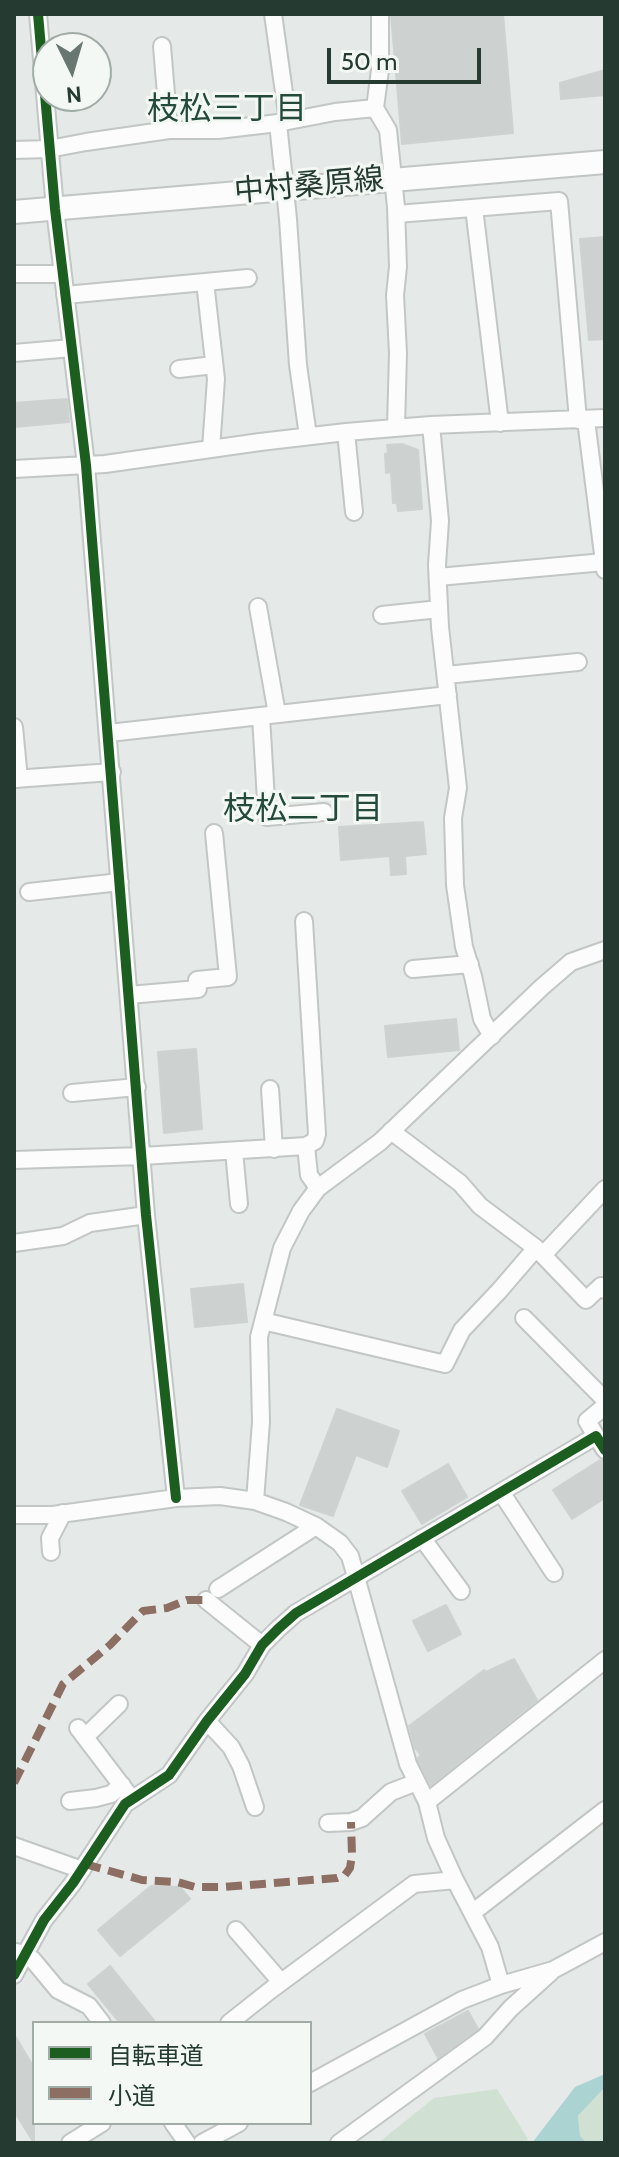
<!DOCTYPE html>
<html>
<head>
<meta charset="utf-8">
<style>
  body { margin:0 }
  #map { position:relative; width:619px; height:2157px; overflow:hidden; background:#e5e9e7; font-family:Cabin,"Noto Sans JP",sans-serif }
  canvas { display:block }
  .frame { position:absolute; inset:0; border:16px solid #253a31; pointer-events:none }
  .legend { position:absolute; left:32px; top:2021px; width:280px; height:104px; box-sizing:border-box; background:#f3f8f5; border:2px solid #a1aca7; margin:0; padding:10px 14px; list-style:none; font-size:24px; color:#253a31 }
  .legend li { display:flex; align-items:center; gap:16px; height:40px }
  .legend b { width:40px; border:2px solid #a1aca7 }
  .north { position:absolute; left:32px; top:32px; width:80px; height:80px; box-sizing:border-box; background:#f3f8f5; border:2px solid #a1aca7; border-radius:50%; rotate:175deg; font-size:22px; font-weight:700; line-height:32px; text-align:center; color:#253a31 }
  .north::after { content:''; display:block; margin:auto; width:28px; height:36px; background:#687771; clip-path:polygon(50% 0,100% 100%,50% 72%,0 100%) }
  .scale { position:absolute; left:327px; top:48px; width:154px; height:36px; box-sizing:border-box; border:4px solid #253a31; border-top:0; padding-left:10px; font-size:24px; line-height:28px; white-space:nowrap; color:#253a31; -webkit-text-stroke:6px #f3f8f5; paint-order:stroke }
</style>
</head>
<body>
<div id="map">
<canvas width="619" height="2157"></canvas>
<div class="frame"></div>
<ul class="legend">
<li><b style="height:10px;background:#1b5e20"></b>自転車道</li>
<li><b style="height:10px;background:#8d6e63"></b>小道</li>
</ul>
<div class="north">N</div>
<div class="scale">50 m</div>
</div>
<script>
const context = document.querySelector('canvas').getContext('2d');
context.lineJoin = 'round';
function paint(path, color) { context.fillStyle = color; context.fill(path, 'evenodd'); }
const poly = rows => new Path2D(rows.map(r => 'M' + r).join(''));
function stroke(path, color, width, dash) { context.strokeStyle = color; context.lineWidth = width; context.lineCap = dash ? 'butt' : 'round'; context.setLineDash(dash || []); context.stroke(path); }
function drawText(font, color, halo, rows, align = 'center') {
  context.font = font + ' Cabin,"Noto Sans JP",sans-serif'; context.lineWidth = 6; context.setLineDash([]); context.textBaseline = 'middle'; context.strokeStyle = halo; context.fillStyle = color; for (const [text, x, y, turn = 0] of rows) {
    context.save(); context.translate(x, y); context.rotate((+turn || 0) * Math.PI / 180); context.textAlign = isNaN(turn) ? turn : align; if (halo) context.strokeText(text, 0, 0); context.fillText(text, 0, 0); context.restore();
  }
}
paint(poly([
  [605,2087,605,2143,587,2143,580,2136,578,2116],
  [497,2089,528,2139,524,2143,378,2143,434,2098]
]), '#d0e1d3');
paint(poly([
  [605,2074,605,2087,578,2116,580,2136,587,2143,532,2143,575,2087]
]), '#aad3d2');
const building = poly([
  [391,14,503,14,513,133,402,144,391,14],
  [605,70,605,95,561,99,560,83,605,70],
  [605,237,605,339,589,340,580,239,605,237],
  [67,399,69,422,14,427,14,403,67,399],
  [402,444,418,450,422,509,398,511,397,503,393,503,391,472,386,473,385,454,388,453,387,445,402,444],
  [423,822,426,854,405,856,406,874,391,875,390,856,341,860,339,827,423,822],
  [456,1019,459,1050,388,1057,385,1026,456,1019],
  [196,1049,202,1129,164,1133,158,1052,196,1049],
  [243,1284,247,1322,195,1327,191,1289,243,1284],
  [337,1409,399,1431,387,1467,356,1455,333,1516,300,1505,337,1409],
  [600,1460,605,1461,605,1498,572,1519,553,1490,600,1460],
  [448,1464,467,1497,422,1524,402,1491,448,1464],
  [446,1605,461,1634,428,1651,413,1621,446,1605],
  [514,1659,537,1700,431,1785,418,1760,418,1758,421,1755,415,1748,409,1726,484,1670,486,1672,514,1659],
  [151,1886,180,1887,190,1899,120,1956,98,1930,151,1886],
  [110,1966,156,2023,120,2023,88,1984,110,1966],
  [468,2011,478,2029,438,2058,425,2034,468,2011],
  [14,2034,34,2068,34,2143,14,2111,14,2034]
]);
paint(building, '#cdd2d0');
stroke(building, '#ced2d0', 2);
const street = poly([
  [38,14,55,209,86,465,146,1215,176,1498],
  [273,14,288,121],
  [380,14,380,70,375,108,388,130,396,207,398,267,395,295,398,353,396,428],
  [162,46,169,130],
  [278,123,288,219,298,365,308,436],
  [14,150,49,149,86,142,169,130,218,130,278,123,335,112,375,108],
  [474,208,500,423],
  [397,214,559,201,578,420],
  [14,274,63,274],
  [205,282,216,379,211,449],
  [65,295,248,278],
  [14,353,72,348],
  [179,369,214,365],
  [586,420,605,570],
  [431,425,440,521,437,565,440,627,458,788,453,818,455,885,464,947,473,976,482,1019,492,1036],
  [346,432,354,512],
  [14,469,105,464,260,442,346,432,431,425,605,418],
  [438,577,604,562],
  [258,607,277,714],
  [382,615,439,609],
  [446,675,578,662],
  [261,716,267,817,324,812],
  [14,727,19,779],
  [109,733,448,695],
  [14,779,112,772],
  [29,892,120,882],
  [304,921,317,1134,315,1141,306,1146],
  [413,969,470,964],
  [129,995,198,989,197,980,228,977,214,833],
  [270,1089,274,1149],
  [72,1093,137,1087],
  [234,1151,239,1204],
  [14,1160,142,1156,306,1146,309,1175,318,1188],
  [14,1243,63,1236,90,1223,146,1215],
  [536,1248,586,1300,601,1286,605,1290],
  [543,1255,605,1189],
  [524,1318,605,1400],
  [263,1321,445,1364,462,1330,499,1291,536,1248,480,1206,460,1183,391,1131],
  [596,1436,587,1421,605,1406],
  [501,1492,554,1573],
  [255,1501,261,1422,259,1337,282,1248,301,1211,318,1188,380,1142,542,987,571,962,605,950],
  [14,1515,53,1515,176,1498,220,1496,255,1501,286,1512,316,1526,340,1543,350,1556,356,1577,408,1764,427,1802,436,1838,455,1880,490,1947,501,1985],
  [422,1538,461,1591],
  [51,1552,50,1538,63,1513],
  [218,1589,316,1526],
  [206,1600,262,1645],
  [207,1721,231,1747,241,1766,255,1807],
  [78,1728,132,1799],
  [85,1737,119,1704],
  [70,1801,96,1798,111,1794,122,1785],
  [427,1802,605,1660],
  [328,1823,351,1822,362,1818,391,1792,417,1782],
  [14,1846,82,1870],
  [472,1913,605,1810],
  [236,1930,281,1982],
  [16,1952,25,1954,33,1960,58,1990,89,2006,102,2023],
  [14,1975,44,1920,73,1883,125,1804,169,1775,207,1721,245,1674,262,1645,279,1628,296,1613,596,1436,605,1450],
  [229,2023,272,1989,414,1884,455,1880],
  [310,2083,462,2000,501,1985,553,1970,605,1942],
  [173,2123,187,2143],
  [70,2143,102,2123],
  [202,2143,239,2123],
  [339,2143,485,2037,511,2008,551,1972]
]);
const secondary = poly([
  [14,212,605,162]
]);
stroke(street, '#c2c6c4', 20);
stroke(secondary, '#c1c6c4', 26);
stroke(street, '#fbfcfb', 16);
stroke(secondary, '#fbfcfb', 22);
stroke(poly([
  [14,1783,63,1684,110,1645,143,1611,167,1608,187,1600,206,1600],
  [85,1864,142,1880,177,1882,195,1887,224,1887,337,1878,345,1875,350,1868,352,1855,351,1822]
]), '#8d6e63', 8, [16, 8]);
stroke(poly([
  [38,14,55,209,86,465,146,1215,176,1498],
  [14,1975,44,1920,73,1883,125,1804,169,1775,207,1721,245,1674,262,1645,279,1628,296,1613,596,1436,605,1450]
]), '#1b5e20', 10);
drawText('30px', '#253a31', '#f3f8f5', [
  ["中村桑原線",309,186,-5]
]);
drawText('32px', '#234a3b', '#f3f8f5', [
  ["枝松三丁目",227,110],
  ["枝松二丁目",303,810]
]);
</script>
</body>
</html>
